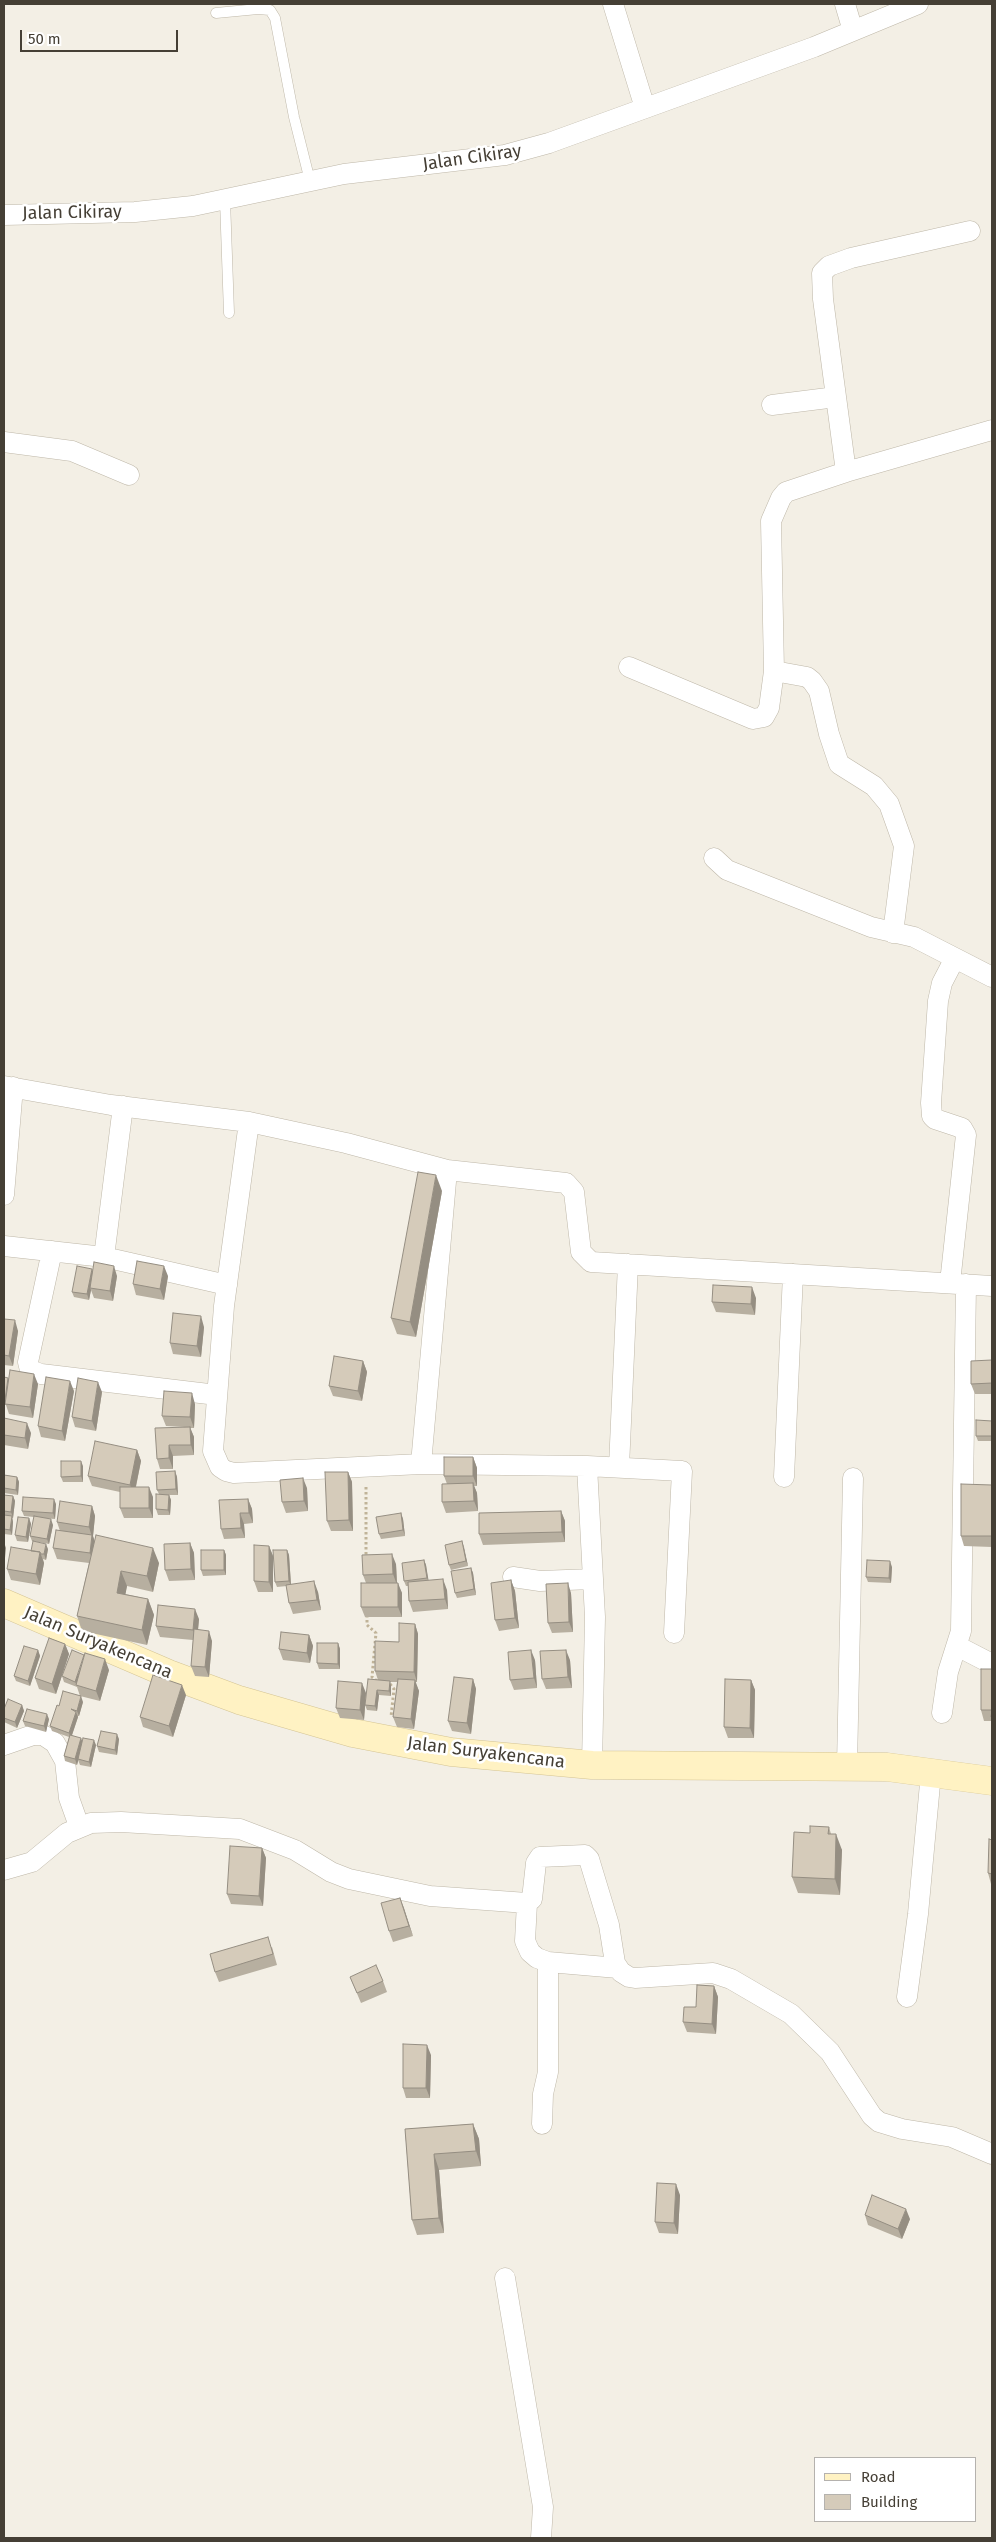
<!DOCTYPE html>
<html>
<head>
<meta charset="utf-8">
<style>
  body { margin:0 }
  #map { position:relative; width:996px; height:2542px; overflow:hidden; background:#f3efe5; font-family:"Fira Sans",sans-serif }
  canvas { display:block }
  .frame { position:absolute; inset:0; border:5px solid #453f35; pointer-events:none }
  .legend { position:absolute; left:814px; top:2457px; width:162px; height:65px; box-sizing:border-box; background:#fff; border:1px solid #b5b2ae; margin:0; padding:6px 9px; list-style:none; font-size:15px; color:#453f35 }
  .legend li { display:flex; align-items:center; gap:10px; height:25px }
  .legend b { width:25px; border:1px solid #b5b2ae }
  .scale { position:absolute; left:20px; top:30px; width:158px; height:22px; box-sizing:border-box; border:2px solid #453f35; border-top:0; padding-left:6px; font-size:15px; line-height:18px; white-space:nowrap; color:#453f35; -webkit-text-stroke:4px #fff; paint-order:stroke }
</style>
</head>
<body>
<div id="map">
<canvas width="996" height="2542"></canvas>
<div class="frame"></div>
<ul class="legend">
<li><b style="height:6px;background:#fff2c3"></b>Road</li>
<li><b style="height:14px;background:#d5cbba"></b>Building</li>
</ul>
<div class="scale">50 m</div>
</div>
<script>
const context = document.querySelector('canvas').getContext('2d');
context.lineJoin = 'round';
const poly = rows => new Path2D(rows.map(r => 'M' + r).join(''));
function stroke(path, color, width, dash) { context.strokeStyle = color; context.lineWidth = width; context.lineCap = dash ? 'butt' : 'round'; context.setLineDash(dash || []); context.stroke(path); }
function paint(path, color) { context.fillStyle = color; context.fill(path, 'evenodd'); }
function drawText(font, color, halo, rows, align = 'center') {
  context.font = font + ' "Fira Sans",sans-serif'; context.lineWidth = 5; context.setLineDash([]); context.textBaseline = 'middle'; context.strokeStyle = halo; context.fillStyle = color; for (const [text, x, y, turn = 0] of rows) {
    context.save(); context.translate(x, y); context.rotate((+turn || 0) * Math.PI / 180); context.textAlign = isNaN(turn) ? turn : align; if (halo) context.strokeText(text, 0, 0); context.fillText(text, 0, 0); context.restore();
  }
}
const lane = poly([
  [216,13,258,9,270,10,275,18,294,117,310,181],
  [225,200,229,313]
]);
const street = poly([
  [613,4,645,108],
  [845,4,853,31],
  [4,215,135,212,193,206,344,174,505,155,549,143,814,47,918,4],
  [772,405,836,397],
  [4,442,72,451,129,475],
  [846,472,823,299,822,273,829,266,851,258,970,231],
  [629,667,753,719,764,717,769,708,774,671,771,521,781,498,786,492,846,472,992,430],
  [774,671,807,677,812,681,819,691,829,734,839,764,874,786,889,804,904,846,893,933],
  [714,858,727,870,871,927,914,937,992,977],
  [4,1086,111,1105,249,1122,346,1143,447,1170,566,1183,574,1192,581,1252,591,1262,992,1286],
  [249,1122,224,1306,213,1451,220,1467,226,1471,234,1473,421,1464,587,1466,682,1471,674,1633],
  [4,1195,13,1087],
  [4,1246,104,1257,227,1285],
  [52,1251,28,1362,30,1370,41,1374,217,1395],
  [104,1257,123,1106],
  [950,1283,966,1135,962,1128,935,1119,932,1116,931,1103,938,1001,942,983,955,958],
  [421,1464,447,1170],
  [587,1466,595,1617,592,1765],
  [619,1467,628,1264],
  [784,1477,793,1274],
  [513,1577,540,1581,593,1579],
  [957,1646,992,1664],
  [942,1713,948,1672,961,1631,966,1284],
  [4,1745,33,1735,43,1735,55,1743,65,1761,69,1798,79,1826],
  [847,1766,853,1478],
  [4,1870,32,1862,67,1833,91,1823,121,1822,240,1829,295,1850,331,1872,349,1879,430,1896,527,1903,532,1899,536,1863,540,1857,585,1855,589,1859,609,1925,615,1963,621,1972,629,1977,635,1978,713,1973,731,1979,791,2014,830,2052,872,2116,879,2122,902,2129,952,2137,992,2154],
  [527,1903,525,1941,530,1952,537,1958,548,1962,618,1968],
  [907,1997,918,1914,931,1773],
  [542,2124,543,2094,548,2072,548,1962],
  [505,2278,543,2507,541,2538]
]);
const secondary = poly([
  [4,1603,169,1674,239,1700,353,1733,451,1752,592,1765,887,1767,992,1781]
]);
stroke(lane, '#beb7a8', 11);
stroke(street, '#beb7a8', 21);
stroke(secondary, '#d4c494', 29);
stroke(poly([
  [366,1487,366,1559],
  [367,1615,367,1625,376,1633,372,1677,377,1681],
  [390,1684,394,1689,391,1717]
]), '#c0b398', 3, [2.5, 2.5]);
stroke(lane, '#fff', 10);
stroke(street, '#fff', 20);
stroke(secondary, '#fff2c3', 28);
paint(poly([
  [442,1191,416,1337,397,1334,391,1318],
  [93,1271,117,1276,113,1301,94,1298,91,1290,89,1300,74,1297,72,1292],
  [168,1276,164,1300,136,1295,133,1284],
  [756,1298,755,1315,716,1312,712,1302],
  [4,1319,18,1331,13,1366,4,1365],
  [204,1327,201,1357,173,1354,170,1343],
  [992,1360,992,1394,975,1394,971,1384],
  [363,1361,367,1372,362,1401,333,1396,329,1386],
  [4,1377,8,1378,9,1379,38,1384,33,1418,9,1414,6,1405,4,1405],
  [74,1391,65,1441,41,1437,38,1426],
  [102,1392,96,1431,75,1427,72,1417],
  [195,1404,194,1428,190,1428,194,1437,194,1455,173,1456,173,1469,160,1469,157,1459,184,1427,166,1426,162,1416],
  [4,1419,31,1433,28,1449,4,1445],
  [992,1421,992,1441,978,1441,976,1436],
  [137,1450,141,1461,136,1487,153,1497,153,1518,124,1518,120,1508,120,1492,92,1486,88,1476],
  [473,1457,477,1468,477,1486,474,1486,477,1493,478,1511,446,1513,442,1502,447,1484,444,1476],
  [83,1466,83,1482,63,1482,61,1477],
  [175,1471,177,1477,178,1495,169,1495,171,1500,170,1515,158,1515,156,1509,159,1494,157,1490],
  [348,1472,352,1482,353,1531,331,1531,327,1521],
  [4,1475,17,1477,19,1482,18,1495,4,1493],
  [992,1485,992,1547,964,1546,961,1536],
  [307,1488,308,1511,286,1513,282,1502],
  [4,1495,13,1496,15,1501,13,1518,12,1518,13,1522,12,1535,4,1534],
  [248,1499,252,1509,253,1523,244,1524,245,1538,224,1539,221,1529],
  [56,1504,55,1519,40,1518,53,1525,49,1544,32,1541,30,1536,34,1517,24,1516,22,1511],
  [92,1506,95,1516,93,1536,94,1541,159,1563,153,1592,127,1586,125,1594,148,1599,154,1615,147,1645,82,1631,77,1616,89,1563,57,1559,53,1548,60,1531,57,1522],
  [561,1511,565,1521,565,1542,483,1545,479,1534],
  [401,1513,403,1519,405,1536,381,1539,379,1534],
  [29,1518,31,1524,28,1542,17,1541,15,1535],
  [462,1541,468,1566,451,1570,449,1565],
  [190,1543,194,1553,195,1580,169,1581,165,1570],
  [269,1546,273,1556,273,1592,258,1592,254,1581],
  [48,1549,46,1560,43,1559,44,1563,40,1585,11,1580,7,1569],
  [224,1550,226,1555,226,1575,203,1576,201,1570],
  [287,1550,289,1555,291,1584,318,1592,321,1610,293,1614,289,1603,287,1586,277,1587,275,1582],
  [424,1560,426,1565,428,1580,447,1590,448,1609,413,1612,409,1601,408,1586,406,1586,404,1581],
  [396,1564,397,1583,402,1593,402,1617,365,1617,361,1607,366,1583,363,1575],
  [892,1567,891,1583,868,1582,866,1577],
  [471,1568,473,1573,476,1595,457,1598,455,1593],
  [511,1580,515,1591,519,1628,499,1631,495,1620],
  [571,1593,573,1632,552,1633,548,1623],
  [199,1619,198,1630,212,1641,209,1677,195,1676,191,1666,193,1640,160,1637,156,1626],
  [415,1624,418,1634,417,1682,415,1682,419,1691,414,1729,397,1727,393,1717,397,1682,390,1682,391,1686,391,1696,379,1695,377,1711,367,1710,365,1705,378,1680,375,1671,399,1642],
  [309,1635,313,1646,310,1663,283,1660,279,1649],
  [338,1643,340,1649,340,1669,319,1669,317,1663],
  [65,1644,69,1654,56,1694,39,1689,35,1678],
  [38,1650,40,1656,30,1686,16,1681,14,1676],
  [535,1660,537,1688,514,1690,510,1680],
  [570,1660,572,1688,546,1689,542,1679],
  [992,1669,992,1721,984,1721,981,1710],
  [109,1670,100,1701,80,1696,77,1687,64,1682,62,1676],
  [473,1679,476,1689,471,1734,452,1731,448,1721],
  [751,1680,755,1690,754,1738,728,1738,724,1727],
  [366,1693,364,1720,340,1718,336,1708],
  [186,1695,173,1737,143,1727,140,1717],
  [83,1702,79,1716,78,1716,78,1717,72,1735,82,1741,96,1745,91,1767,80,1765,78,1760,77,1765,65,1761,64,1756,69,1737,52,1731,50,1726,59,1706],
  [22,1705,24,1711,17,1728,4,1722,4,1709],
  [49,1719,46,1732,25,1726,23,1721],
  [119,1739,117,1755,99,1752,97,1746],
  [829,1827,831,1834,842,1850,840,1895,798,1893,792,1877,810,1833],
  [992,1840,992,1884,991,1884,988,1873],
  [262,1848,266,1858,263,1906,231,1904,227,1894],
  [400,1898,413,1936,393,1942,389,1931],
  [272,1947,277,1965,219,1982,215,1972],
  [350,1977,383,1981,387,1992,361,2003],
  [714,1986,718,1997,716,2034,687,2032,683,2022],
  [431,2055,430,2098,406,2098,403,2088],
  [473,2124,479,2139,481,2166,439,2170,444,2233,417,2235,412,2220,405,2129],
  [680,2195,678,2234,659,2233,655,2222],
  [865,2215,910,2219,902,2239,868,2225]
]), '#b7afa0');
paint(poly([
  [436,1175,442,1191,416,1337,410,1322],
  [114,1266,117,1276,113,1301,110,1291],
  [164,1266,168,1276,164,1300,160,1289],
  [92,1269,94,1274,90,1288,91,1290,89,1300,87,1294],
  [752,1287,756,1298,755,1315,751,1304],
  [201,1316,204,1327,201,1357,197,1346],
  [15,1320,18,1331,13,1366,9,1356],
  [363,1361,367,1372,362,1401,358,1391],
  [34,1374,38,1384,33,1418,30,1407],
  [70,1381,74,1391,65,1441,62,1431],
  [98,1382,102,1392,96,1431,92,1421],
  [192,1393,195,1404,194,1428,190,1417],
  [27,1423,31,1433,28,1449,25,1438],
  [190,1427,194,1437,194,1455,191,1445],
  [169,1445,173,1456,173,1469,169,1458],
  [137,1450,141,1461,134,1495,130,1485],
  [473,1457,477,1468,477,1486,473,1476],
  [81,1461,83,1466,83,1482,81,1476],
  [175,1471,177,1477,178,1495,176,1489],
  [348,1472,352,1482,353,1531,349,1520],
  [17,1477,19,1482,18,1495,16,1490],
  [303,1478,307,1488,308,1511,304,1501],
  [473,1483,477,1493,478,1511,474,1501],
  [149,1487,153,1497,153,1518,149,1508],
  [169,1495,171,1500,170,1515,168,1510],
  [13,1496,15,1501,13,1518,11,1512],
  [54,1499,56,1504,55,1519,53,1513],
  [248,1499,252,1509,253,1523,249,1513],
  [92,1506,95,1516,93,1536,96,1545,94,1564,90,1553,92,1537,89,1527],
  [561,1511,565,1521,565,1542,562,1532],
  [240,1513,244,1524,245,1538,241,1528],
  [401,1513,403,1519,405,1536,403,1530],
  [12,1516,13,1522,12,1535,10,1530],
  [29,1518,31,1524,28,1542,26,1537],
  [51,1519,53,1525,49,1544,47,1539],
  [462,1541,464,1547,468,1566,466,1561],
  [4,1542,6,1548,4,1568],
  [190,1543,194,1553,195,1580,191,1569],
  [46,1544,48,1549,46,1560,44,1554],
  [269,1546,273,1556,273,1592,269,1582],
  [153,1548,159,1563,153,1592,147,1576],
  [224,1550,226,1555,226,1575,224,1570],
  [287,1550,289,1555,291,1586,289,1581],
  [40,1552,44,1563,40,1585,36,1574],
  [392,1554,396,1564,397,1585,393,1574],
  [424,1560,426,1565,429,1583,427,1578],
  [890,1561,892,1567,891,1583,889,1578],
  [471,1568,473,1573,476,1595,474,1589],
  [121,1571,127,1586,123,1608,117,1593],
  [443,1579,447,1590,448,1609,445,1599],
  [511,1580,515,1591,519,1628,515,1618],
  [314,1581,318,1592,321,1610,317,1600],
  [398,1583,402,1593,402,1617,398,1607],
  [568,1583,571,1593,573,1632,569,1622],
  [148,1599,154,1615,147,1645,142,1630],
  [195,1609,199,1619,197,1640,193,1630],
  [415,1624,418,1634,417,1682,414,1672],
  [209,1631,212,1641,209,1677,205,1667],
  [309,1635,313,1646,310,1663,307,1653],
  [338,1643,340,1649,340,1669,338,1664],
  [65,1644,69,1654,56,1694,52,1684],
  [38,1650,40,1656,30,1686,28,1681],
  [531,1650,535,1660,537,1688,534,1678],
  [566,1650,570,1660,572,1688,568,1677],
  [85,1655,77,1685,75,1682],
  [105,1659,109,1670,100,1701,96,1691],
  [473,1679,476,1689,471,1734,467,1723],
  [415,1680,419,1691,414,1729,411,1719],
  [751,1680,755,1690,754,1738,750,1728],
  [390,1681,391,1686,391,1696,389,1691],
  [362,1683,366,1693,364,1720,360,1710],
  [182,1685,186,1695,173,1737,169,1726],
  [377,1690,379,1695,377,1711,375,1706],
  [81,1696,83,1702,79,1716,77,1711],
  [22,1705,24,1711,17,1728,15,1722],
  [76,1712,78,1717,71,1738,69,1733],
  [47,1714,49,1719,46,1732,44,1726],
  [117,1734,119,1739,117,1755,115,1750],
  [81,1738,83,1743,77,1765,75,1759],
  [94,1740,96,1745,91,1767,89,1762],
  [836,1834,842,1850,840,1895,835,1879],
  [262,1848,266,1858,263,1906,259,1896],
  [400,1898,404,1908,413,1936,409,1926],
  [714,1986,718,1997,716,2034,712,2024],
  [427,2045,431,2055,430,2098,426,2088],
  [473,2124,479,2139,481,2166,476,2151],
  [434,2154,439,2170,444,2233,439,2218],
  [676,2184,680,2195,678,2234,674,2223],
  [906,2209,910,2219,902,2239,898,2229]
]), '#958e82');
const building = poly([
  [418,1172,436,1175,410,1322,391,1318,418,1172],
  [137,1261,164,1266,160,1289,133,1284,137,1261],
  [94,1262,114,1266,110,1291,90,1288,94,1262],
  [77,1266,92,1269,87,1294,72,1292,77,1266],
  [713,1285,752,1287,751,1304,712,1302,713,1285],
  [173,1313,201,1316,197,1346,170,1343,173,1313],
  [4,1319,15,1320,9,1356,4,1355,4,1319],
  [334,1356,363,1361,358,1391,329,1386,334,1356],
  [992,1360,992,1383,971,1384,971,1361,992,1360],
  [10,1370,34,1374,30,1407,5,1404,10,1370],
  [4,1377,8,1378,5,1400,4,1400,4,1377],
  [46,1377,70,1381,62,1431,38,1426,46,1377],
  [78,1378,98,1382,92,1421,72,1417,78,1378],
  [164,1391,192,1393,190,1417,162,1416,164,1391],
  [4,1418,27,1423,25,1438,4,1435,4,1418],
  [976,1420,992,1421,992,1436,976,1436,976,1420],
  [190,1427,191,1445,169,1445,169,1458,157,1459,155,1428,190,1427],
  [95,1441,137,1450,130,1485,88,1476,95,1441],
  [444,1457,473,1457,473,1476,444,1476,444,1457],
  [61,1461,81,1461,81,1476,61,1477,61,1461],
  [175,1471,176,1489,157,1490,156,1472,175,1471],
  [325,1472,348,1472,349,1520,327,1521,325,1472],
  [4,1475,17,1477,16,1490,4,1488,4,1475],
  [303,1478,304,1501,282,1502,280,1480,303,1478],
  [473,1483,474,1501,442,1502,442,1484,473,1483],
  [961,1484,992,1485,992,1536,961,1536,961,1484],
  [120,1487,149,1487,149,1508,120,1508,120,1487],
  [156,1494,169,1495,168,1510,156,1509,156,1494],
  [4,1495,13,1496,11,1512,4,1511,4,1495],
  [23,1497,54,1499,53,1513,22,1511,23,1497],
  [248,1499,249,1513,240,1513,241,1528,221,1529,219,1500,248,1499],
  [60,1501,92,1506,89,1527,57,1522,60,1501],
  [561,1511,562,1532,479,1534,479,1513,561,1511],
  [401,1513,403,1530,379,1534,376,1517,401,1513],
  [4,1515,12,1516,10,1530,4,1529,4,1515],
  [34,1516,51,1519,47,1539,30,1536,34,1516],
  [18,1517,29,1518,26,1537,15,1535,18,1517],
  [56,1530,92,1535,90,1553,53,1548,56,1530],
  [96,1535,153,1548,147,1576,121,1571,117,1593,148,1599,142,1630,77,1616,96,1535],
  [33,1541,46,1544,44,1554,41,1554,40,1552,31,1551,33,1541],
  [462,1541,466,1561,449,1565,445,1545,462,1541],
  [190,1543,191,1569,165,1570,164,1544,190,1543],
  [254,1545,269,1546,269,1582,254,1581,254,1545],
  [11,1547,40,1552,36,1574,7,1569,11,1547],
  [201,1550,224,1550,224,1570,201,1570,201,1550],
  [273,1550,287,1550,289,1581,275,1582,273,1550],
  [392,1554,393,1574,363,1575,362,1555,392,1554],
  [424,1560,427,1578,404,1581,402,1563,424,1560],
  [867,1560,890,1561,889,1578,866,1577,867,1560],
  [471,1568,474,1589,455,1593,451,1571,471,1568],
  [443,1579,445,1599,409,1601,408,1582,443,1579],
  [511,1580,515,1618,495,1620,491,1583,511,1580],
  [314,1581,317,1600,289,1603,286,1585,314,1581],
  [361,1583,398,1583,398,1607,361,1607,361,1583],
  [568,1583,569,1622,548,1623,546,1584,568,1583],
  [158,1605,195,1609,193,1630,156,1626,158,1605],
  [399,1623,415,1624,414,1672,375,1671,375,1641,399,1642,399,1623],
  [194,1629,209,1631,205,1667,191,1666,194,1629],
  [281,1632,309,1635,307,1653,279,1649,281,1632],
  [49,1638,65,1644,52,1684,35,1678,49,1638],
  [317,1643,338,1643,338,1664,317,1663,317,1643],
  [24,1646,38,1650,28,1681,14,1676,24,1646],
  [72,1650,84,1655,75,1682,62,1676,72,1650],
  [531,1650,534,1678,510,1680,508,1652,531,1650],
  [566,1650,568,1677,542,1679,540,1651,566,1650],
  [85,1653,105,1659,96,1691,76,1685,85,1653],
  [981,1669,992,1669,992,1717,991,1717,992,1710,981,1710,981,1669],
  [153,1675,182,1685,169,1726,140,1717,153,1675],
  [454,1677,473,1679,467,1723,448,1721,454,1677],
  [368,1679,390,1681,389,1691,377,1690,375,1706,365,1705,368,1679],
  [398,1679,415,1680,411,1719,393,1717,398,1679],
  [725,1679,751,1680,750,1728,724,1727,725,1679],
  [338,1681,362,1683,360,1710,336,1708,338,1681],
  [63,1691,81,1696,77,1711,71,1709,76,1712,69,1733,50,1726,57,1705,59,1706,63,1691],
  [8,1699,22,1705,15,1722,4,1718,4,1709,8,1699],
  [27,1709,47,1714,44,1726,23,1721,27,1709],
  [101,1731,117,1734,115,1750,97,1746,101,1731],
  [70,1735,81,1738,75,1759,64,1756,70,1735],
  [83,1738,94,1740,89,1762,78,1759,83,1738],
  [810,1826,829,1827,828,1834,836,1834,835,1879,792,1877,794,1832,810,1833,810,1826],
  [989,1839,992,1840,992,1874,988,1873,989,1839],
  [230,1846,262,1848,259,1896,227,1894,230,1846],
  [400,1898,409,1926,389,1931,381,1903,400,1898],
  [268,1937,273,1954,215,1972,210,1954,268,1937],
  [376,1965,383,1981,357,1993,350,1977,376,1965],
  [697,1985,714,1986,712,2024,683,2022,684,2007,696,2007,697,1985],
  [403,2044,427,2045,426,2088,403,2088,403,2044],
  [473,2124,476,2151,434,2154,439,2218,412,2220,405,2129,473,2124],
  [657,2183,676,2184,674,2223,655,2222,657,2183],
  [872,2195,906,2209,898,2229,865,2215,872,2195]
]);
paint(building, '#d5cbba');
stroke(building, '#958e82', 1);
drawText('18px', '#453f35', '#fff', [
  ["Jalan Cikiray",472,158,-8],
  ["Jalan Cikiray",72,213,-1],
  ["Jalan Suryakencana",98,1643,23],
  ["Jalan Suryakencana",486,1753,7]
]);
</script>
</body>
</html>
